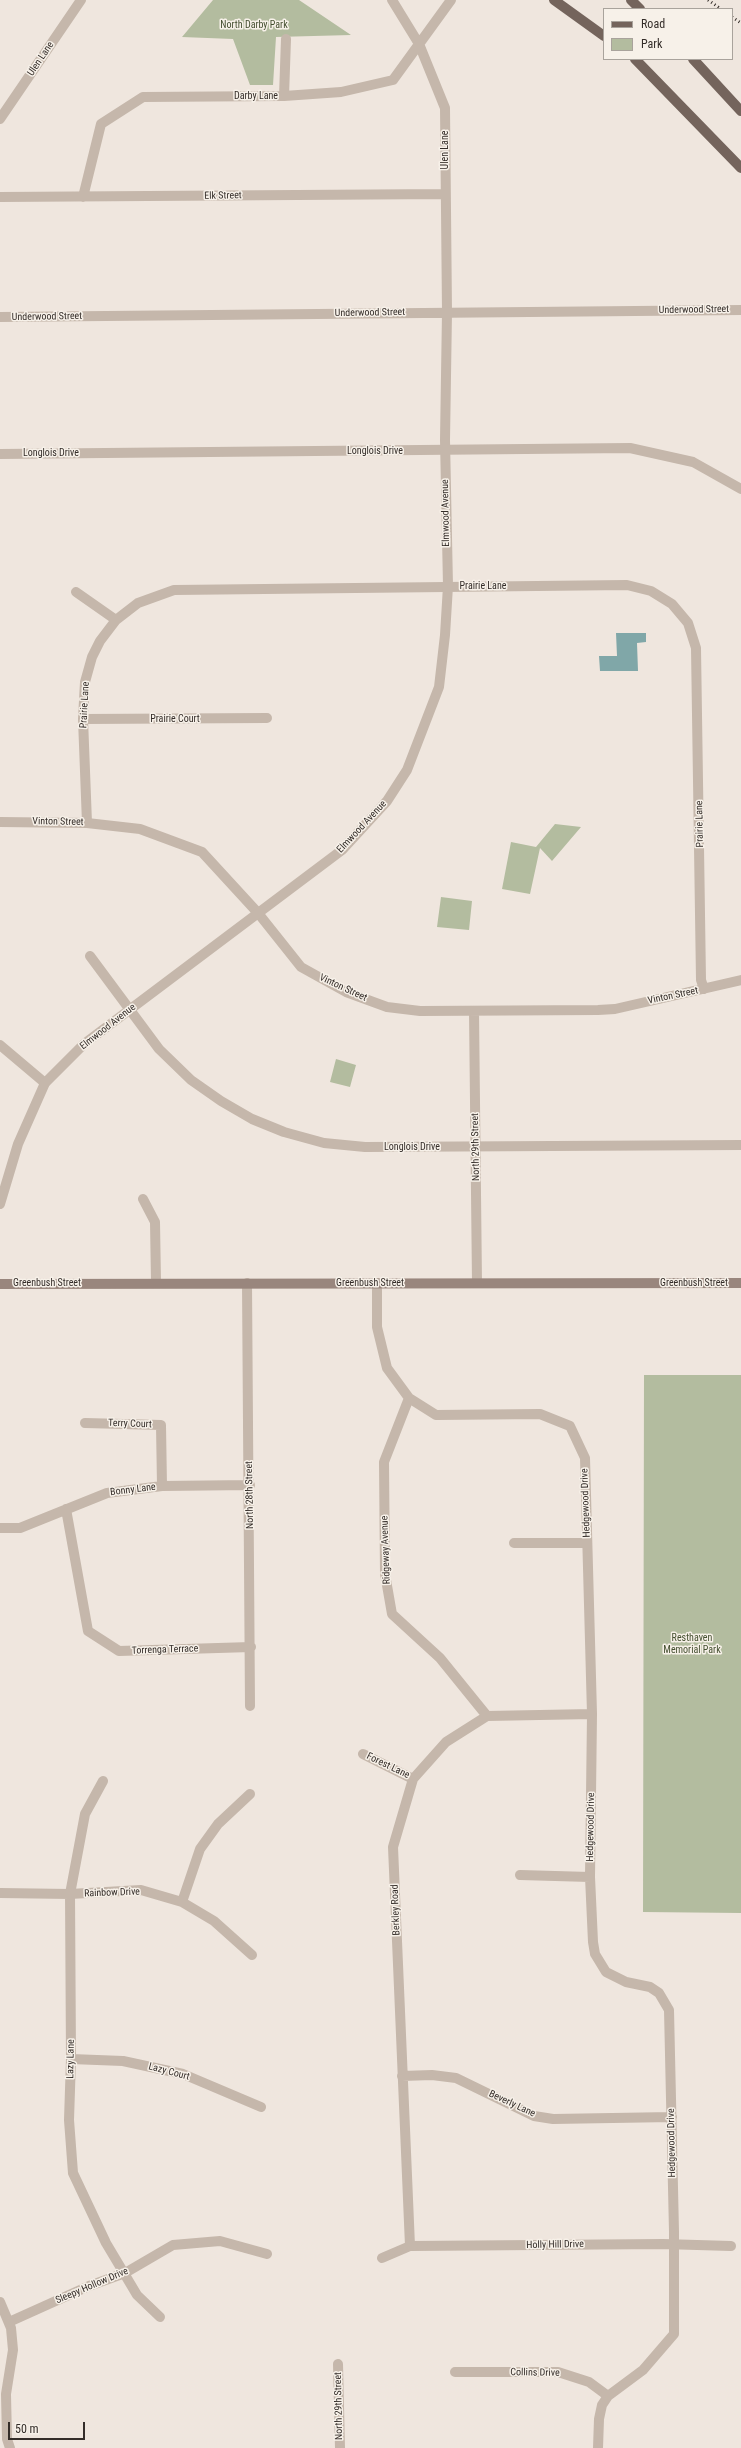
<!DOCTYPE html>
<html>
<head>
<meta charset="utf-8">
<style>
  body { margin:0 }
  #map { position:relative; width:741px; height:2448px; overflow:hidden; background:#efe6de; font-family:"Roboto Condensed",sans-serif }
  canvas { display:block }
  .legend { position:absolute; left:603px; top:8px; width:130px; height:52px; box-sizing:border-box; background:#f7f1e9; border:1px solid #a9a39c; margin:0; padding:5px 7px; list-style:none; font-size:12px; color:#342d29 }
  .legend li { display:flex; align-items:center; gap:8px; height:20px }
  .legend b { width:20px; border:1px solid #a9a39c }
  .scale { position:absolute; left:8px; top:2422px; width:77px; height:18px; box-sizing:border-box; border:2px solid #342d29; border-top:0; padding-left:5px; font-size:12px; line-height:14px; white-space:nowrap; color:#342d29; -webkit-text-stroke:3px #f7f1e9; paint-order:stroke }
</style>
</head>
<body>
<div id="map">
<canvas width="741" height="2448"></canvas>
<ul class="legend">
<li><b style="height:5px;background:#74645c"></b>Road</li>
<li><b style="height:11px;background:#b3bc9f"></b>Park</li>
</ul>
<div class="scale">50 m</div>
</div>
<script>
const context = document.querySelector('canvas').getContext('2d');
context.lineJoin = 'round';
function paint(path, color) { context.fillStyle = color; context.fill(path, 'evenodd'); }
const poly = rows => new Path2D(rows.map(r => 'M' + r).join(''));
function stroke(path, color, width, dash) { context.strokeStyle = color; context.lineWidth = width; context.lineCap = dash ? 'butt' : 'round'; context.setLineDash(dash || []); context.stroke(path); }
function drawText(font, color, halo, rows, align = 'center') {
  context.font = font + ' "Roboto Condensed",sans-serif'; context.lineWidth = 3; context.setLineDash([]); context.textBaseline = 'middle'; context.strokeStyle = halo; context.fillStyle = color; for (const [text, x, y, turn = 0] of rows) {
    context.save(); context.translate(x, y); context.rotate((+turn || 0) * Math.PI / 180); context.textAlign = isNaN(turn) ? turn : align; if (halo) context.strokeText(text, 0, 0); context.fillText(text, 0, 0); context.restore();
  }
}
paint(poly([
  [213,0,299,0,351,35,276,37,273,85,250,85,233,39,182,37],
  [555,824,581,827,552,861,540,848,530,894,502,889,511,842,536,847],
  [441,897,472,901,469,930,437,927],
  [336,1059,356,1065,350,1087,330,1082],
  [644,1375,741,1375,741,1913,643,1912]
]), '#b3bc9f');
paint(poly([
  [616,633,646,633,646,642,637,643,638,671,600,671,599,656,617,656]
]), '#80a7a8');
stroke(poly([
  [392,0,419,44,445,108,447,312],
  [284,96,286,39],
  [0,119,81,0],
  [0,197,445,194],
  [83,197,101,124,143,97,284,96,341,92,393,80,451,0],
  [0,454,630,448,693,462,741,489],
  [76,592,116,620],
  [83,719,267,718],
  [0,822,87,823,140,829,202,852,258,913,301,967,346,992,387,1007,420,1011,598,1010,615,1009,741,980],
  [87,823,83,719,85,682,92,657,100,641,116,620,138,603,174,590,627,585,651,591,672,604,688,623,696,648,701,980,704,989],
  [90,956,159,1049,191,1080,221,1101,252,1119,284,1132,324,1143,365,1147,741,1145],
  [474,1011,477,1283],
  [0,1045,45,1083],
  [143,1199,155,1222,156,1282],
  [247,1283,250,1706],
  [377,1283,377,1327,387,1368,409,1398,436,1415,540,1414,570,1426,585,1458,592,1714,590,1877,593,1942,595,1954,606,1972,626,1982,650,1987,659,1993,669,2010,674,2232,674,2334,643,2370,608,2396,602,2405,599,2419,598,2448],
  [409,1398,384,1462,385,1574,392,1614,440,1658,487,1716],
  [85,1423,161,1425,162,1486],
  [66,1509,88,1631,119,1651,251,1647],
  [0,1528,20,1528,107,1493,162,1486,250,1485],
  [514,1543,587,1543],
  [363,1754,413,1779],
  [103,1781,85,1814,70,1894,71,2059,69,2120,73,2173,106,2243,137,2295,160,2317],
  [520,1875,590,1877],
  [0,1893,70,1894,141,1890,182,1902,214,1921,252,1955],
  [182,1902,200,1849,218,1824,250,1794],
  [71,2059,123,2061,183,2074,261,2107],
  [402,2076,432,2075,456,2078,534,2116,553,2119,672,2117],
  [410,2246,393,1847,413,1779,446,1742,487,1716,592,1714],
  [382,2258,410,2246,663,2244,731,2246],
  [0,2302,11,2328,13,2350,6,2394,7,2439,10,2448],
  [9,2322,89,2286,125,2273,173,2245,220,2241,267,2254],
  [338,2364,340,2448],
  [455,2372,558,2372,589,2382,608,2396]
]), '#c5b7ab', 10);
stroke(poly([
  [0,317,741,310],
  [0,1204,18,1144,45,1083,84,1044,342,850,387,801,407,770,439,687,445,635,448,586,445,440,447,312]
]), '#c5b7ab', 10);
stroke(poly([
  [0,1284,741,1283]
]), '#99867d', 10);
stroke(poly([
  [554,0,604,36],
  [631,0,640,9],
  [635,59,741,168],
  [693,59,741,111]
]), '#74645c', 10);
stroke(poly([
  [708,0,721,9],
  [732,17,741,23]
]), '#342d29', 3, [1, 3]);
drawText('10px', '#444f30', '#f7f1e9', [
  ["North Darby Park",254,25],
  ["Resthaven",692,1638],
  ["Memorial Park",692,1650]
]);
drawText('10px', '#342d29', '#f7f1e9', [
  ["Ulen Lane",41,59,-56],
  ["Darby Lane",256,96],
  ["Ulen Lane",445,150,-90],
  ["Elk Street",223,196,-1],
  ["Underwood Street",694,310,-1],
  ["Underwood Street",370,313,-1],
  ["Underwood Street",47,317,-1],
  ["Longlois Drive",375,451],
  ["Longlois Drive",51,453],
  ["Elmwood Avenue",446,513,-91],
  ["Prairie Lane",483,586],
  ["Prairie Lane",85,705,-87],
  ["Prairie Court",175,719],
  ["Vinton Street",58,822,1],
  ["Prairie Lane",700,824,-91],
  ["Elmwood Avenue",362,827,-47],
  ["Vinton Street",343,988,25],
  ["Vinton Street",673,996,-12],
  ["Elmwood Avenue",108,1027,-38],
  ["Longlois Drive",412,1147],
  ["North 29th Street",476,1147,-91],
  ["Greenbush Street",47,1283],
  ["Greenbush Street",370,1283],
  ["Greenbush Street",694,1283],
  ["Terry Court",130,1424,2],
  ["Bonny Lane",133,1490,-7],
  ["North 28th Street",250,1495,-91],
  ["Hedgewood Drive",586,1503,-92],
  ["Ridgeway Avenue",386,1550,-92],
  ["Torrenga Terrace",165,1650,-2],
  ["Forest Lane",388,1766,26],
  ["Hedgewood Drive",591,1827,-89],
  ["Rainbow Drive",112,1893,-2],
  ["Berkley Road",396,1910,-92],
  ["Lazy Lane",71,2059,-89],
  ["Lazy Court",169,2072,15],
  ["Beverly Lane",512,2104,25],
  ["Hedgewood Drive",672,2143,-91],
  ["Holly Hill Drive",555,2245,-1],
  ["Sleepy Hollow Drive",92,2286,-23],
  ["Collins Drive",535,2373,1],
  ["North 29th Street",339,2406,-91]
]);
</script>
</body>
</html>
